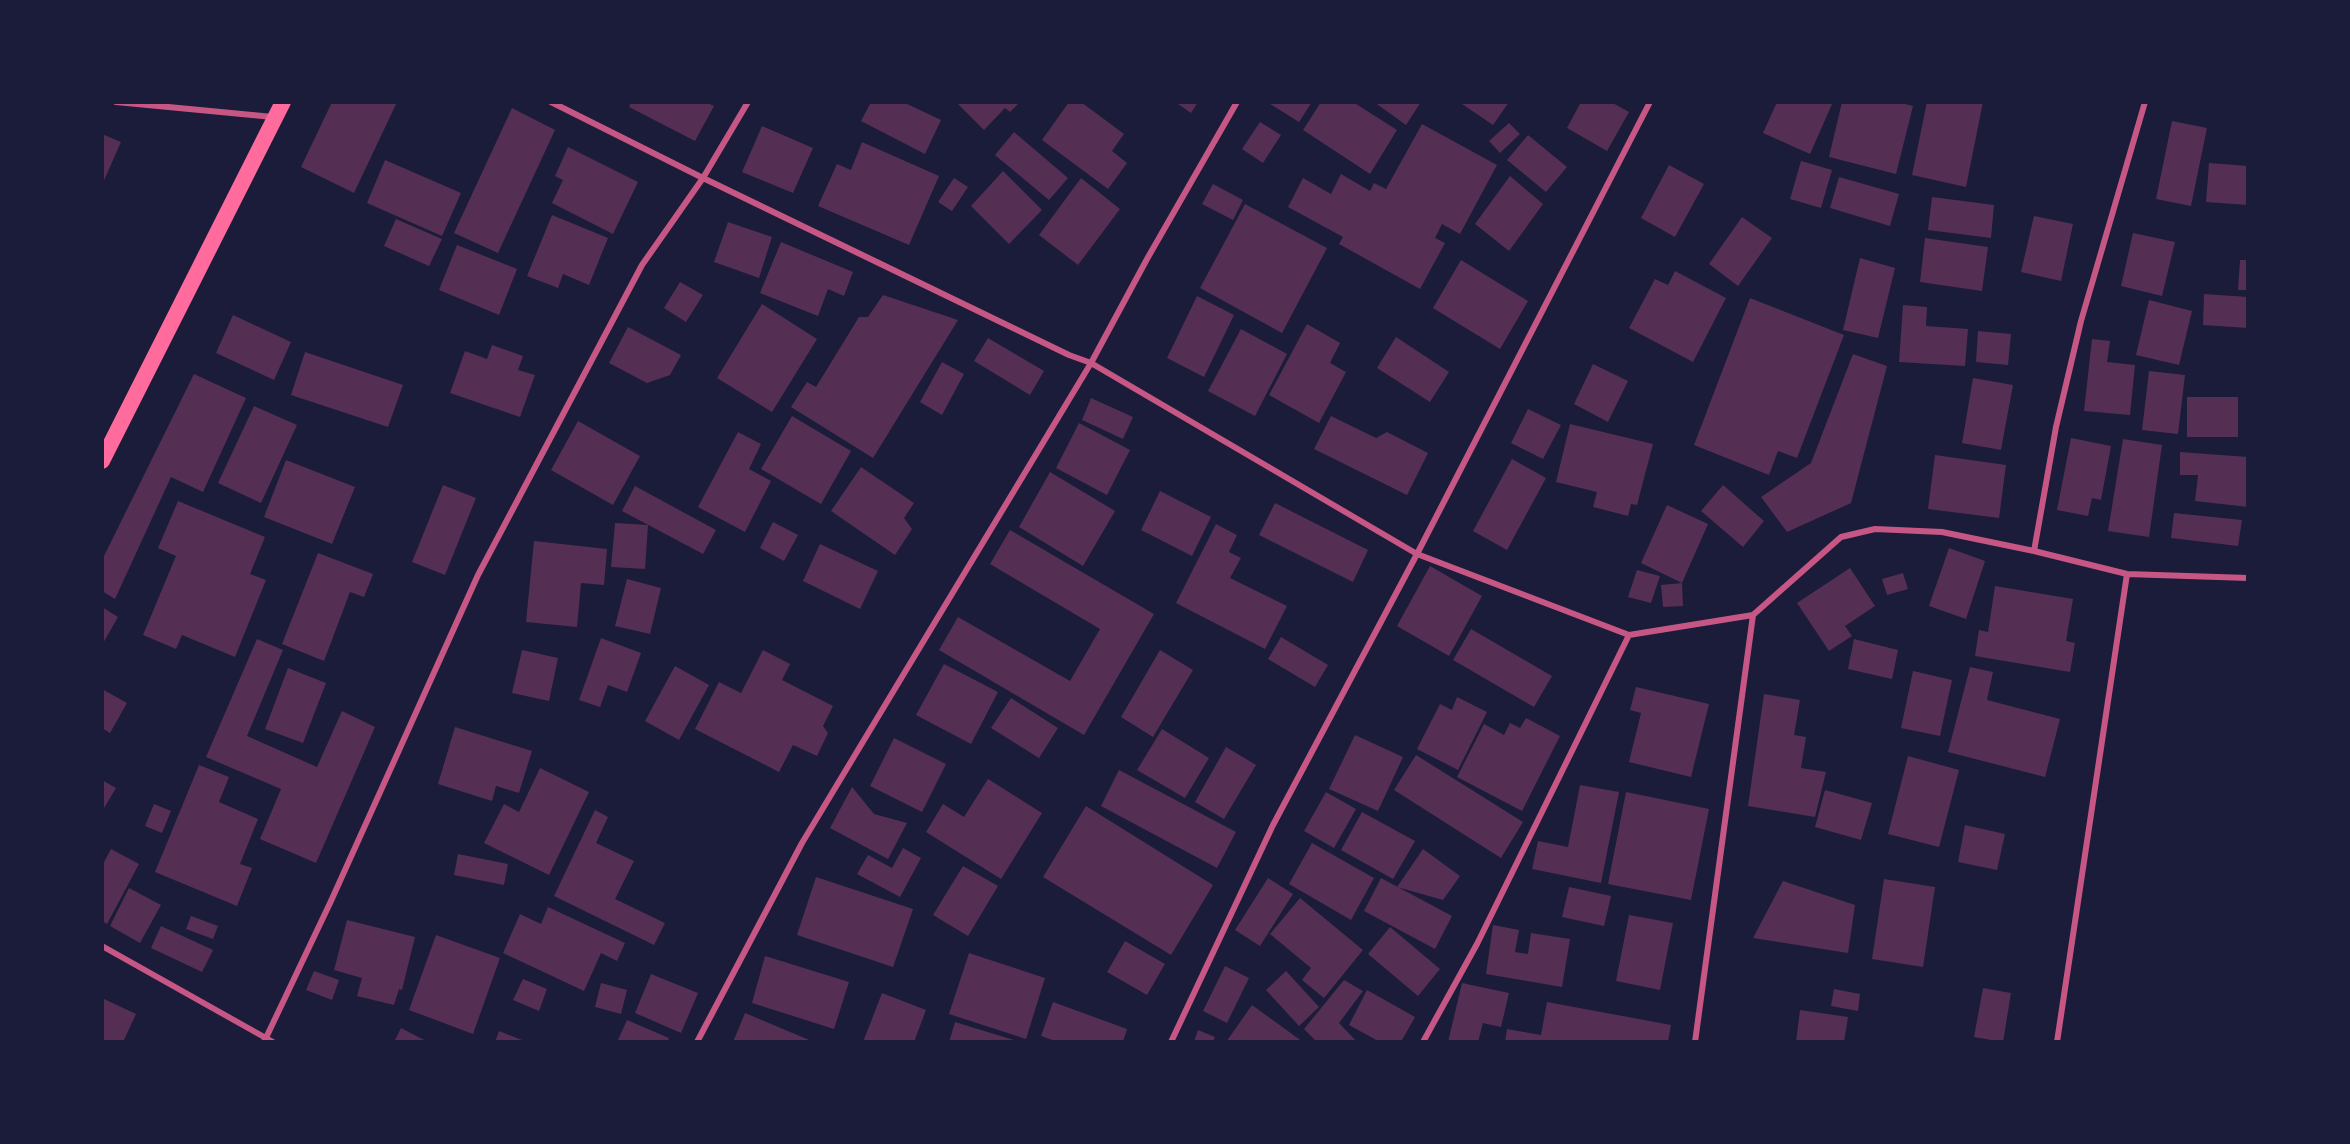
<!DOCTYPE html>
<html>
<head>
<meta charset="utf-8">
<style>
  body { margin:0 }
  #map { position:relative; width:2350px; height:1144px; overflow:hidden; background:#1b1b3a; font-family:"Playfair Display",serif }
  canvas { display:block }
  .frame { position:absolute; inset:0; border:104px solid #1b1b3a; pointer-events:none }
</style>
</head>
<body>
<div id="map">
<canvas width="2350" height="1144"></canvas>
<div class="frame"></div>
</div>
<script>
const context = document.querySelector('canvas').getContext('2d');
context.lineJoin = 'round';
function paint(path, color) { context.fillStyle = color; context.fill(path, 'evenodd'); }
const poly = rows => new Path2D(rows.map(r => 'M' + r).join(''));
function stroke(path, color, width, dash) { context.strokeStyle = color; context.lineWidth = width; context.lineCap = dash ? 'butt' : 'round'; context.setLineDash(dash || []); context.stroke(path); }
paint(poly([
  [332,102,397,102,354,193,301,167],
  [631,102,705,102,714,106,695,141,629,107],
  [871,102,903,102,941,120,925,154,861,121],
  [956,102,1020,102,1010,112,1005,108,984,130],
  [1069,102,1081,102,1124,134,1112,151,1127,163,1108,189,1042,140],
  [1175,102,1198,102,1191,113],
  [1267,102,1312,102,1299,122],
  [1321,102,1353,102,1397,130,1370,174,1303,130],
  [1374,102,1421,102,1406,125],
  [1464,102,1509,102,1493,125,1462,104],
  [1581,102,1611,102,1629,112,1607,151,1567,128],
  [1777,102,1833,102,1810,154,1763,133],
  [1842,102,1897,102,1913,106,1896,174,1829,157],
  [1927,102,1983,102,1966,187,1912,175],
  [512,108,555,130,498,253,454,233],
  [2172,121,2207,128,2191,206,2156,199],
  [1260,122,1281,135,1263,163,1242,149],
  [1509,123,1520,134,1500,153,1489,141],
  [1422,124,1497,165,1460,234,1442,224,1435,238,1445,243,1420,289,1339,244,1343,237,1288,207,1303,178,1331,194,1341,174,1370,191,1374,183,1386,189],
  [762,126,813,148,793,193,742,172],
  [1014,132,1068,178,1049,200,995,155],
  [102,134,121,142,102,185],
  [1528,135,1567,167,1546,192,1507,160],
  [862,142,939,176,909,245,818,206,837,164,851,170],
  [568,147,638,182,613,234,552,203,563,180,555,176],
  [385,160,461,193,442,236,367,203],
  [1801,161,1832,170,1821,208,1790,199],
  [2209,163,2248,166,2248,205,2206,202],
  [1669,165,1704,184,1675,237,1641,218],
  [1003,171,1042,210,1009,244,971,206],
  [1510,176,1543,204,1509,251,1475,224],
  [1839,177,1899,194,1890,226,1830,208],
  [954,178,968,187,952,211,938,202],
  [1081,178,1120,209,1078,265,1039,235],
  [1213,184,1243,200,1233,220,1202,204],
  [1932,197,1994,205,1991,238,1928,230],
  [1245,204,1327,248,1282,333,1200,288],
  [552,215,608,238,589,285,563,274,558,288,527,276],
  [2034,216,2073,224,2061,281,2021,272],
  [1742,217,1772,238,1738,286,1709,264],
  [396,219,442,239,429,266,384,246],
  [728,222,772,237,759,278,714,262],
  [2133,233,2175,242,2162,296,2121,286],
  [1925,238,1988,247,1982,291,1920,282],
  [781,242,853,272,844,296,828,289,818,316,760,293],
  [457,245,517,269,499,315,439,290],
  [1860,258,1895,268,1878,338,1843,330],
  [1461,260,1528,301,1500,349,1433,308],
  [2240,260,2248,260,2248,290,2238,290],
  [1675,271,1726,298,1693,362,1629,328,1655,279,1668,285],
  [680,282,703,295,686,322,664,308],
  [2204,294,2248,297,2248,328,2203,325],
  [883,295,958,320,873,458,791,407,807,382,816,387,859,317,868,317],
  [1197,296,1234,315,1204,377,1167,358],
  [1750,298,1844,335,1797,458,1778,451,1769,475,1694,445],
  [2149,300,2192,311,2179,365,2136,355],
  [762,304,817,339,772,412,717,378],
  [1903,305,1927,307,1926,326,1968,329,1965,366,1899,362],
  [233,315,291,342,274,380,216,353],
  [1307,324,1340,343,1330,363,1346,372,1319,423,1269,395],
  [628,327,681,355,670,375,647,383,609,363],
  [1241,329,1287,354,1255,416,1208,391],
  [1978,331,2011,334,2008,365,1976,362],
  [1396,337,1449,372,1430,402,1377,368],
  [988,338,1044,371,1030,395,974,361],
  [2092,339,2110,341,2107,362,2135,365,2130,415,2084,411],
  [492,345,523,356,518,370,535,375,520,417,450,393,465,351,487,359],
  [305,352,403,385,388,427,291,395],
  [1853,354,1887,366,1851,503,1787,532,1761,497,1811,463],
  [942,362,964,374,942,415,920,402],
  [1593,364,1628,381,1608,422,1574,404],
  [2149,371,2185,375,2178,434,2142,430],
  [194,374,246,398,203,492,171,477,115,599,102,591,102,560],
  [1973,378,2013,385,2001,450,1962,443],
  [2187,397,2238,397,2238,437,2187,437],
  [1091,398,1133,417,1123,439,1082,420],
  [254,406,297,425,261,503,218,483],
  [1528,409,1561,425,1543,459,1511,443],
  [792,416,851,451,821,504,761,469],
  [1331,416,1376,438,1387,432,1428,453,1407,495,1314,449],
  [578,421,640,456,613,505,551,470],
  [1079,423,1130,450,1107,495,1056,468],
  [1570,424,1653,444,1637,505,1631,504,1628,516,1593,507,1597,492,1556,482],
  [738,432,761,444,749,469,771,481,745,532,698,507],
  [2071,438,2111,446,2101,500,2092,498,2088,516,2057,510],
  [2123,439,2162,445,2149,537,2108,531],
  [2180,452,2248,457,2248,507,2195,501,2198,475,2180,475],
  [1935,455,2006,465,1999,518,1928,509],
  [1512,459,1546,478,1507,550,1473,531],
  [286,460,355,487,332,544,264,517],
  [861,467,914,503,904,518,912,529,895,555,831,511],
  [1050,472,1115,511,1083,566,1019,527],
  [443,485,476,498,445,575,412,562],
  [1723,485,1764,521,1743,547,1701,511],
  [635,486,716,530,703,554,622,511],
  [1160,491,1211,517,1192,556,1141,530],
  [178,501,265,537,250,574,266,580,235,657,182,635,176,649,143,635,176,556,158,548],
  [1275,503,1368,550,1353,582,1259,535],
  [1667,505,1708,524,1682,583,1641,563],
  [2174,513,2242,520,2238,546,2171,538],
  [773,522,798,535,784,561,760,548],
  [615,523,648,525,645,569,611,567],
  [1216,524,1237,535,1229,552,1241,558,1230,578,1287,606,1265,649,1176,603],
  [1010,530,1154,614,1084,735,939,650,958,617,1070,681,1100,629,990,564],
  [534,541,607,549,604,585,581,583,577,627,526,622],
  [820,544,878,571,860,609,803,581],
  [1949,548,1985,561,1966,619,1929,606],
  [318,553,373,574,364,597,350,592,324,661,282,644],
  [1430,566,1482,596,1449,656,1397,626],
  [1850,568,1875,606,1845,626,1852,636,1829,651,1797,603],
  [1637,570,1660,576,1651,603,1628,597],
  [1903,573,1908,589,1887,595,1882,579],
  [627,579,661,588,650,634,615,626],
  [1682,583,1683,606,1663,607,1661,585],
  [1995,586,2073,599,2066,641,2075,643,2070,672,1975,656,1979,630,1988,632],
  [102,607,118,617,102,645],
  [1471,629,1552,676,1534,707,1453,660],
  [1281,637,1328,665,1315,687,1268,659],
  [601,638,641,653,627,692,608,685,600,707,579,700],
  [257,639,283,650,247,736,317,767,342,711,375,727,316,863,260,839,281,789,206,757],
  [1854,639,1898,650,1892,679,1848,669],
  [522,650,558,658,549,701,512,693],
  [763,650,790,664,782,680,833,706,823,726,828,733,817,756,793,745,779,772,695,729,719,682,741,693],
  [1160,650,1193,670,1153,737,1121,717],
  [944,664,998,692,971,744,916,715],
  [675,666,709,685,679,740,645,721],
  [1970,667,1993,672,1987,700,2060,719,2045,777,1948,752],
  [288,668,326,683,303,743,265,729],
  [1913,671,1952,680,1940,736,1901,728],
  [1636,687,1709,704,1691,777,1629,762,1641,713,1630,710],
  [102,689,127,703,110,733,102,728],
  [1764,694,1800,700,1794,735,1806,737,1801,768,1826,772,1815,817,1748,806],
  [1457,697,1487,712,1458,770,1417,749,1440,704,1452,710],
  [1011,698,1058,728,1039,758,991,728],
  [1526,718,1560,736,1522,811,1457,777,1484,724,1504,735,1510,723,1520,728],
  [455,727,532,751,519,793,496,786,492,801,438,784],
  [1162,729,1209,758,1185,798,1137,770],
  [1355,735,1403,757,1378,811,1329,789],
  [894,738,946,764,922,812,870,786],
  [1226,747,1256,765,1224,819,1195,802],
  [1416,755,1523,822,1501,858,1394,790],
  [1908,756,1959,770,1939,847,1888,834],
  [199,765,229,777,219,802,258,819,240,864,252,868,237,906,155,872],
  [540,768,589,792,549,875,484,843,504,804,519,812],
  [1119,770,1236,832,1217,868,1101,806],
  [988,779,1042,813,1001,879,926,832,943,804,964,817],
  [102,780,116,788,104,808,102,807],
  [1580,785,1619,792,1601,883,1532,869,1538,841,1568,847],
  [852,787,874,814,907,823,888,859,830,828],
  [1825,790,1872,803,1861,840,1815,827],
  [1326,792,1356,809,1334,848,1304,831],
  [1626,792,1709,809,1691,900,1608,884],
  [154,804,171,811,162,833,145,826],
  [1086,806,1213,885,1171,955,1043,877],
  [595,810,608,817,596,843,634,861,615,899,665,923,654,945,554,896],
  [1362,812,1415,841,1393,879,1341,850],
  [1965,825,2005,834,1997,870,1958,862],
  [1312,843,1374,878,1351,920,1289,884],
  [903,848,921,858,900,897,857,874,868,855,892,868],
  [111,849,139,864,107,924,102,921,102,866],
  [1423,849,1460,876,1443,900,1397,887],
  [458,854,508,864,504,885,454,875],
  [963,866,998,886,968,936,933,915],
  [816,877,913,909,893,967,797,935],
  [1268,878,1293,894,1260,946,1235,930],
  [1381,878,1452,916,1435,949,1364,911],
  [1884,879,1935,887,1923,967,1872,959],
  [1783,881,1855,905,1848,953,1753,938],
  [1569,887,1611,896,1604,926,1562,917],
  [129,888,161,905,140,943,110,926],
  [1300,898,1363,950,1324,998,1302,980,1311,968,1270,934],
  [548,907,625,943,617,961,601,953,584,991,503,953,520,914,541,924],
  [1629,915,1673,923,1660,990,1616,981],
  [191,916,218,926,213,939,186,929],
  [347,920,415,937,402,990,399,989,394,1005,357,996,362,978,334,970],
  [1493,925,1519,930,1515,952,1528,954,1531,933,1570,939,1562,987,1486,974],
  [161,926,213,950,202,972,151,948],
  [1390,927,1440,969,1418,996,1368,954],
  [436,935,500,958,473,1034,409,1010],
  [1125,941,1165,964,1147,995,1107,972],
  [969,953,1045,978,1026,1039,949,1014],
  [765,956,849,982,834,1029,752,1003],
  [1225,966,1249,978,1227,1023,1203,1011],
  [314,971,339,980,332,1000,306,990],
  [1286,971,1319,1007,1299,1026,1266,990],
  [651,974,698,993,681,1033,635,1013],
  [523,979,547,989,539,1011,513,1000],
  [1344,980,1363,991,1339,1023,1357,1042,1317,1042,1304,1029],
  [601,983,627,990,621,1014,595,1007],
  [1462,983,1509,993,1501,1027,1483,1023,1478,1042,1448,1042],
  [1983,988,2011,993,2003,1042,1974,1037],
  [1834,989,1860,994,1858,1011,1831,1006],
  [1367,990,1415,1017,1401,1042,1380,1042,1349,1025],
  [882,993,926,1010,914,1042,863,1042],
  [102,998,136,1014,123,1042,102,1042],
  [1053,1002,1127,1029,1123,1042,1058,1042,1041,1036],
  [1547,1002,1671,1025,1668,1042,1505,1042,1507,1029,1541,1035],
  [1252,1005,1303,1042,1226,1042],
  [1800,1010,1848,1017,1844,1042,1796,1042],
  [745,1013,814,1042,733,1042],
  [627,1020,669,1038,667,1042,617,1042],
  [955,1022,1017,1041,1017,1042,949,1042],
  [401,1028,428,1042,394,1042],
  [1198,1030,1215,1037,1213,1042,1194,1042],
  [499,1031,527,1042,495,1042]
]), '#542f53');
stroke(poly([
  [116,102,273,117],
  [551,102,703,178,1069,355,1091,363,1417,554,1629,635,1753,615,1841,537,1875,529,1942,532,2034,551,2127,574,2248,578],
  [2034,551,2056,427,2081,321,2145,102],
  [102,946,273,1042],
  [264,1042,331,901,478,575,642,265,703,178,748,102],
  [697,1042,802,843,1091,363,1147,259,1237,102],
  [1171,1042,1273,825,1417,554,1650,102],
  [1423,1042,1477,944,1629,635],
  [1695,1042,1753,615],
  [2057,1042,2127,574]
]), '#c65784', 6);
stroke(poly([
  [102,461,283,102]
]), '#ff6b9d', 16);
</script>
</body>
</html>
